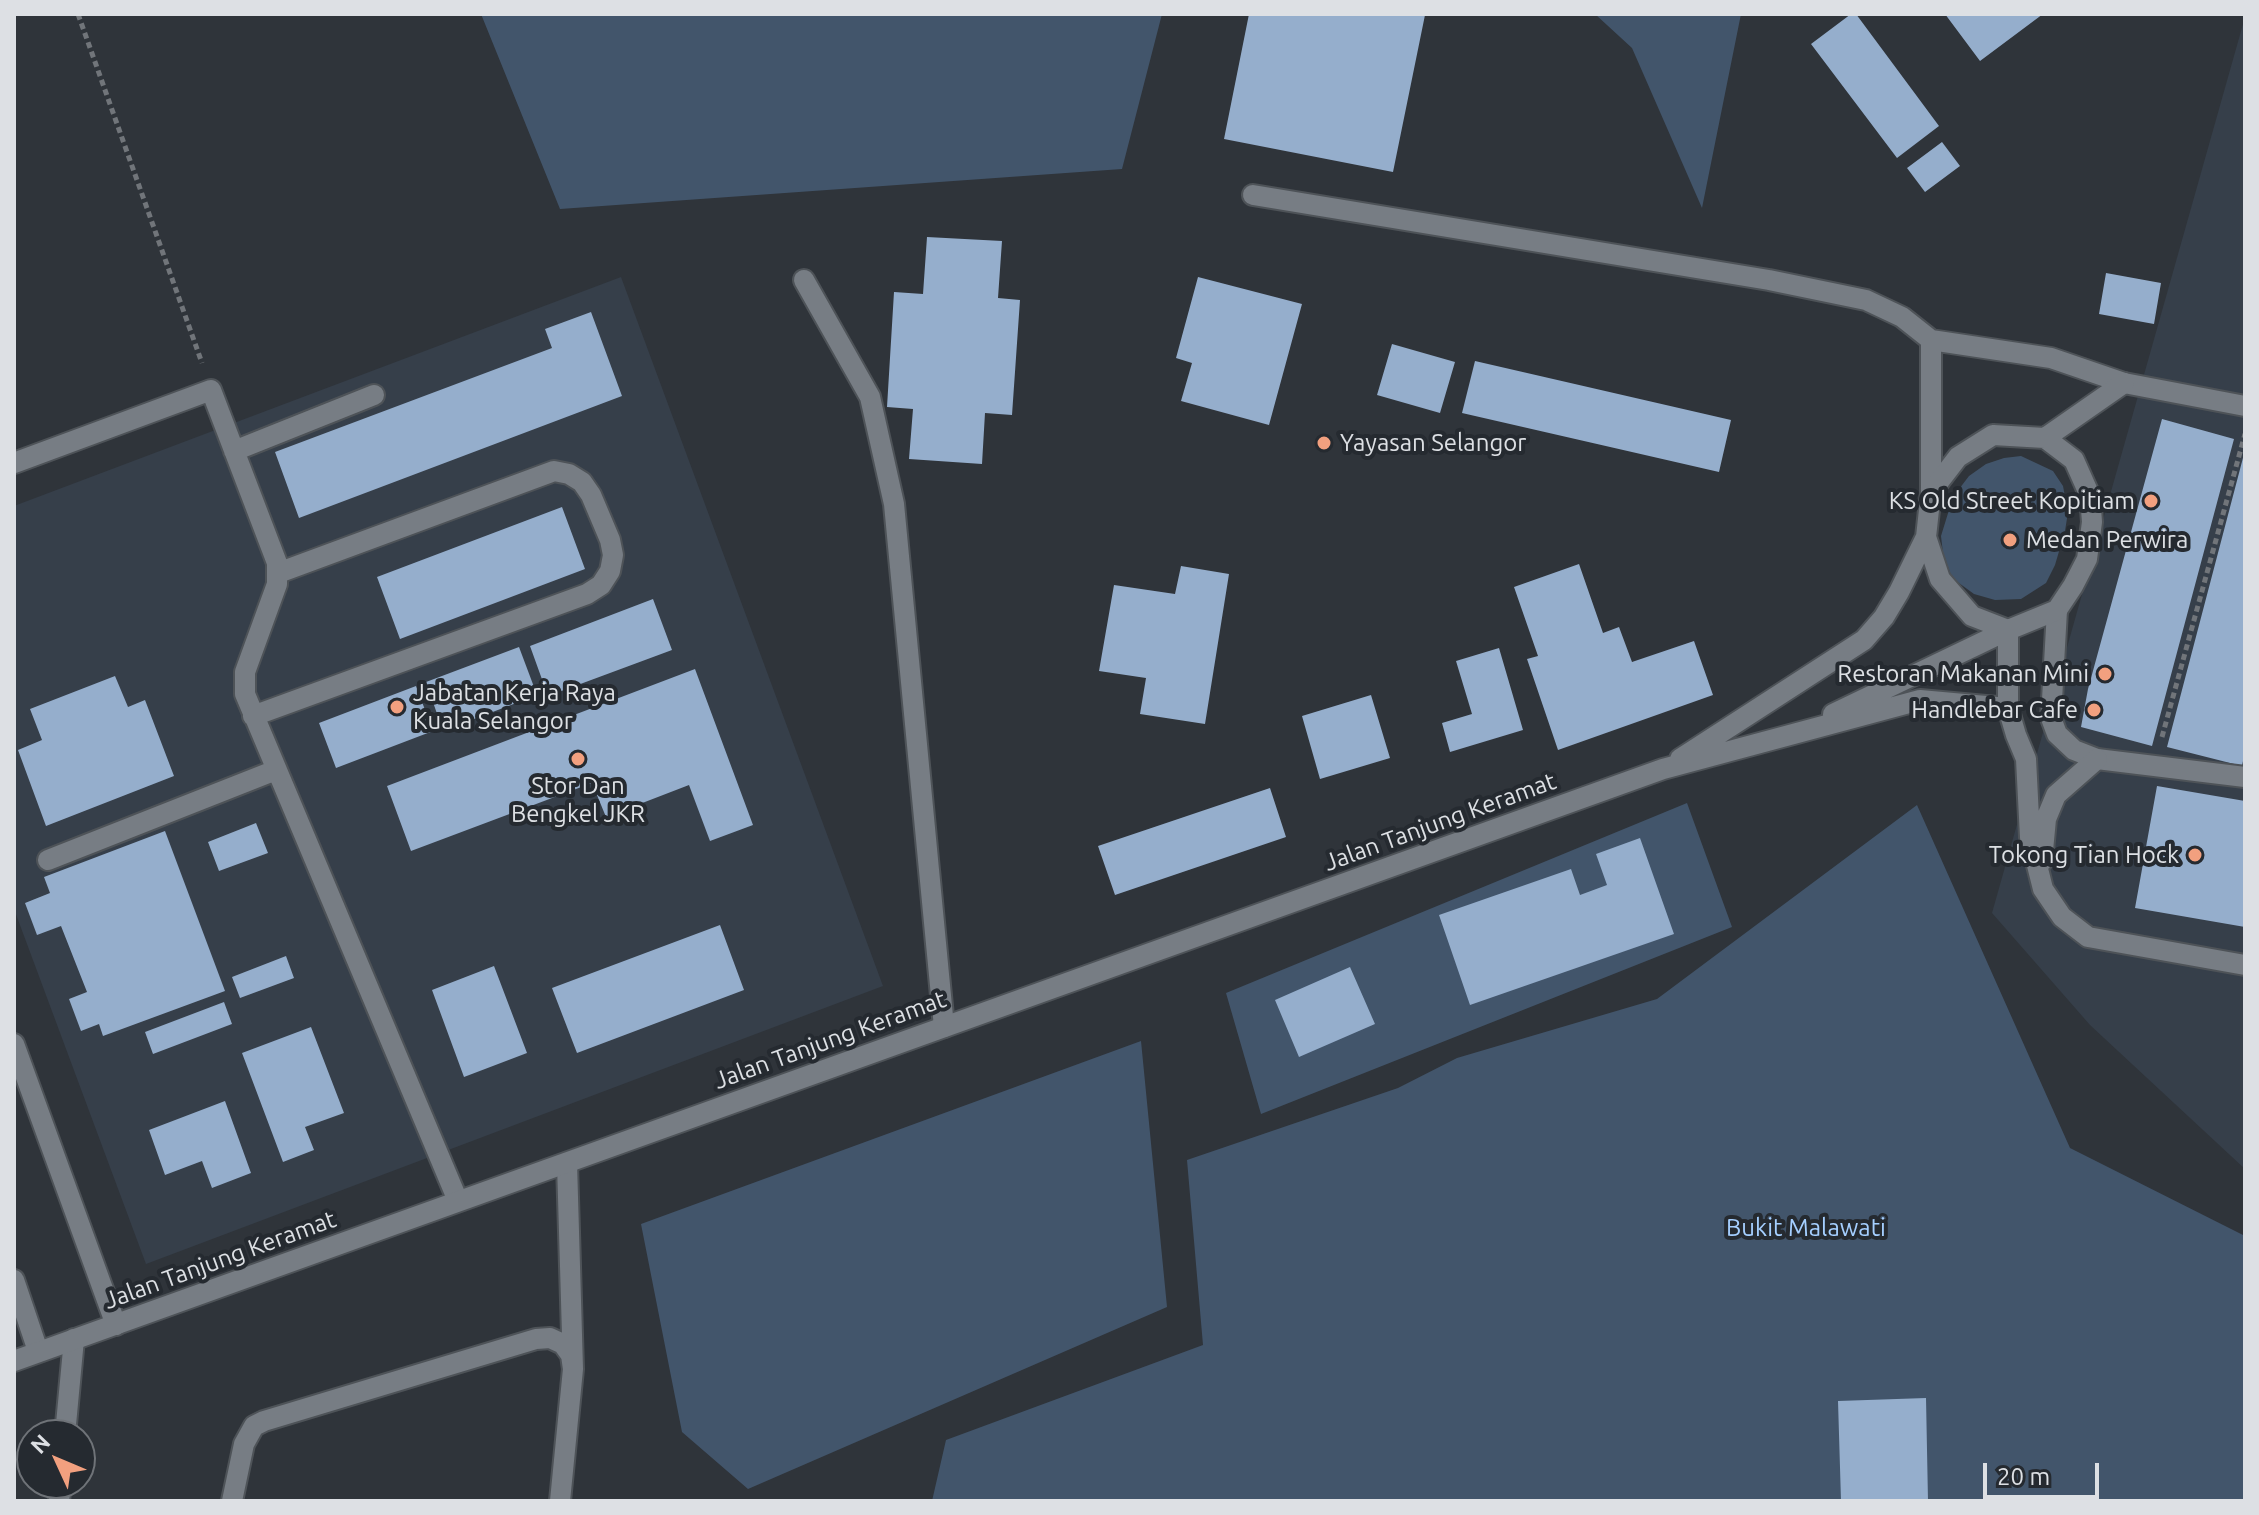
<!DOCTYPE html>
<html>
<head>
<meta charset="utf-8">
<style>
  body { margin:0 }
  #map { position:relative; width:2259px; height:1515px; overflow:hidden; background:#2f343a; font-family:Ubuntu,sans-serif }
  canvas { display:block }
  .frame { position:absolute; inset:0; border:16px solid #dde0e4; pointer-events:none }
  .north { position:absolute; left:16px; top:1419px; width:80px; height:80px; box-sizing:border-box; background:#252a30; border:2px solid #6f7378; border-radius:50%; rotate:314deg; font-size:22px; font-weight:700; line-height:32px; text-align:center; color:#dde0e4 }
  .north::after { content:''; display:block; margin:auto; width:28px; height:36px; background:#f2a07f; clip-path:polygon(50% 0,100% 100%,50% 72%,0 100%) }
  .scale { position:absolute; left:1983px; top:1463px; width:116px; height:36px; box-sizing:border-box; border:4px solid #dde0e4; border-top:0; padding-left:10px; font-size:24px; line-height:28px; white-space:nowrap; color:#dde0e4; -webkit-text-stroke:6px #252a30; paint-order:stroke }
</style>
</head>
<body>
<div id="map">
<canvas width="2259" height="1515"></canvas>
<div class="frame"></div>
<div class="north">N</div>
<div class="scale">20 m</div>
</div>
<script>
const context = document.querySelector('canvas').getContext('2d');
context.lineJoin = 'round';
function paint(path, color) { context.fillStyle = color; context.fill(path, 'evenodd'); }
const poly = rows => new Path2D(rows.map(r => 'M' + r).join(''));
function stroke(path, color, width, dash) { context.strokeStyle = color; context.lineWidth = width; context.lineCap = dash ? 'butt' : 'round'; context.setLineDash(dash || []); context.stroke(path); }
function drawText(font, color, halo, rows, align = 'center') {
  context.font = font + ' Ubuntu,sans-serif'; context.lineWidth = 8; context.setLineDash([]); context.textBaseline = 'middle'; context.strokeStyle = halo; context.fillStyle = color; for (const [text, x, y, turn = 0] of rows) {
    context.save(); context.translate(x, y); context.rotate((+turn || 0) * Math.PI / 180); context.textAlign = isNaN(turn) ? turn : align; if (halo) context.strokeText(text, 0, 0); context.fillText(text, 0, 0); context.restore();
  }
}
paint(poly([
  [2245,17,2245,1169,2090,1025,1992,913],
  [621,277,883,986,146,1264,14,909,14,506]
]), '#363f4a');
paint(poly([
  [481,14,1162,14,1122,169,560,209],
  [1595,14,1741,14,1702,208,1632,48],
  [2021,456,2053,471,2063,486,2068,512,2065,531,2055,565,2046,583,2021,599,1995,600,1974,594,1952,578,1943,553,1941,536,1953,497,1969,476,1986,464,2004,458],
  [1687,803,1732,927,1261,1114,1226,993],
  [1917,805,2070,1148,2245,1236,2245,1501,932,1501,946,1440,1203,1345,1187,1160,1398,1088,1457,1058,1657,999],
  [1141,1041,1167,1307,748,1489,682,1432,641,1224]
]), '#42556b');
paint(poly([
  [1249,14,1425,15,1393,172,1224,139],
  [1851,14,1856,14,1939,126,1897,158,1811,44],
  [1945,14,2043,14,1980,61],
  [1942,142,1960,166,1925,192,1907,168],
  [927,237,1002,241,998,298,1020,300,1012,415,985,413,982,464,909,459,913,409,887,407,894,292,923,294],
  [2106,273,2161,283,2154,324,2099,314],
  [1198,277,1302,304,1269,425,1181,401,1192,363,1176,358],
  [591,312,622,396,299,518,275,452,552,348,545,329],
  [1392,344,1455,362,1440,413,1377,395],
  [1475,361,1731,420,1719,472,1462,413],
  [2162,419,2234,439,2152,746,2081,727,2088,689],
  [2244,454,2245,751,2242,766,2167,747],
  [562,507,585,569,400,639,377,577],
  [1579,564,1603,633,1619,627,1632,662,1694,641,1713,695,1558,750,1527,659,1538,656,1514,587],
  [1181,566,1229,574,1205,724,1140,714,1146,678,1099,671,1114,585,1175,594],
  [653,599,672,650,548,696,530,646],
  [519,647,537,695,443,731,426,682],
  [1499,648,1523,730,1450,752,1442,723,1472,714,1456,661],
  [695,669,753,825,710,841,689,785,606,817,592,783,411,851,387,786],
  [115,676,128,707,145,700,174,776,46,826,18,750,42,740,30,709],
  [416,686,433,731,336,768,319,723],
  [1371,695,1390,758,1320,779,1302,716],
  [2157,786,2245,801,2245,927,2135,908],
  [1270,788,1286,837,1115,895,1098,846],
  [256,823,268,853,219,871,208,842],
  [165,831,225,991,103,1036,99,1024,81,1031,69,999,87,992,61,926,37,935,25,903,50,893,44,877],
  [1640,838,1674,934,1470,1005,1439,915,1571,869,1580,895,1607,885,1596,854],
  [720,925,744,990,577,1053,552,988],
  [286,956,294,978,240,998,232,977],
  [494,966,527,1053,464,1077,432,990],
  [1350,967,1375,1024,1299,1057,1275,1000],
  [224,1002,232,1024,153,1054,145,1032],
  [311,1027,344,1113,305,1127,314,1150,283,1162,242,1053],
  [225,1101,251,1173,212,1188,202,1161,165,1175,149,1130],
  [1926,1398,1928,1501,1841,1501,1838,1401]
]), '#95aecc');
const service = poly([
  [1253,195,1769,280,1866,300,1902,317,1931,340,2051,358,2124,383],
  [804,280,870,397,894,504,944,1027],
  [1931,340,1931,492],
  [234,451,374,395],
  [14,463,211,390,277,563,277,584,245,672,245,694,458,1201],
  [253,716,587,594,601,585,610,571,613,555,610,540,591,495,582,482,569,474,554,471,278,573],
  [48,860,276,770],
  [14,1280,38,1351],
  [232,1501,244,1444,254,1426,264,1421,536,1339,550,1338,563,1344,571,1355,573,1369],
  [560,1501,573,1369,567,1163]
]);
const minor = poly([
  [2124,383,2245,406],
  [2057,610,2051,718,2057,734,2074,750,2097,759,2245,777],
  [14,1044,116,1325],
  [65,1435,74,1339],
  [59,1501,61,1483]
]);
const tertiary = poly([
  [1993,435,2045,438,2074,460,2090,496,2092,522,2087,559,2073,586,2057,610,2008,630,1972,616,1940,579,1926,537,1931,492,1958,457,1993,435],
  [2045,438,2124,383],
  [1833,714,2008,630,2008,708,2016,735,2026,759,2030,837,2043,889,2062,917,2088,937,2245,965],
  [1680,759,1864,640,1884,617,1899,592,1926,537],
  [2042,861,2046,819,2056,795,2097,759],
  [14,1361,1663,769,1920,700,2008,708]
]);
stroke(service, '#4e5358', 24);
stroke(minor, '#4e5358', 24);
stroke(tertiary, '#4e5358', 24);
stroke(poly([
  [78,14,202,363],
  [2162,737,2245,434]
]), '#71757a', 5, [6, 4]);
stroke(service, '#777d84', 20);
stroke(minor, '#777d84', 20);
stroke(tertiary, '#777d84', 20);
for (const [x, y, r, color] of [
  [1324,443,8,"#f2a07f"],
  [2151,501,8,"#f2a07f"],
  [2010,540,8,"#f2a07f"],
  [2105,674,8,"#f2a07f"],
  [397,707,8,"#f2a07f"],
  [2094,710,8,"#f2a07f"],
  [578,759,8,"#f2a07f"],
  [2195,855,8,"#f2a07f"]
]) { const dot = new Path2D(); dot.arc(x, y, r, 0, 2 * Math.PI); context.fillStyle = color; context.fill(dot); stroke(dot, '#252a30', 3); }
drawText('24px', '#dde0e4', '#252a30', [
  ["Yayasan Selangor",1340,443,"left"],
  ["KS Old Street Kopitiam",2135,501],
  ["Medan Perwira",2026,540,"left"],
  ["Restoran Makanan Mini",2089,674],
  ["Jabatan Kerja Raya",413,693,"left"],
  ["Kuala Selangor",413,721,"left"],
  ["Handlebar Cafe",2078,710],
  ["Stor Dan",578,786,"center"],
  ["Bengkel JKR",578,814,"center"],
  ["Tokong Tian Hock",2179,855]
], 'right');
drawText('24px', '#dde0e4', '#252a30', [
  ["Jalan Tanjung Keramat",1440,822,-20],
  ["Jalan Tanjung Keramat",830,1040,-20],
  ["Jalan Tanjung Keramat",220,1260,-20]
]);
drawText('24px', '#a5cfff', '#252a30', [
  ["Bukit Malawati",1806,1228]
]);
</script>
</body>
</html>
